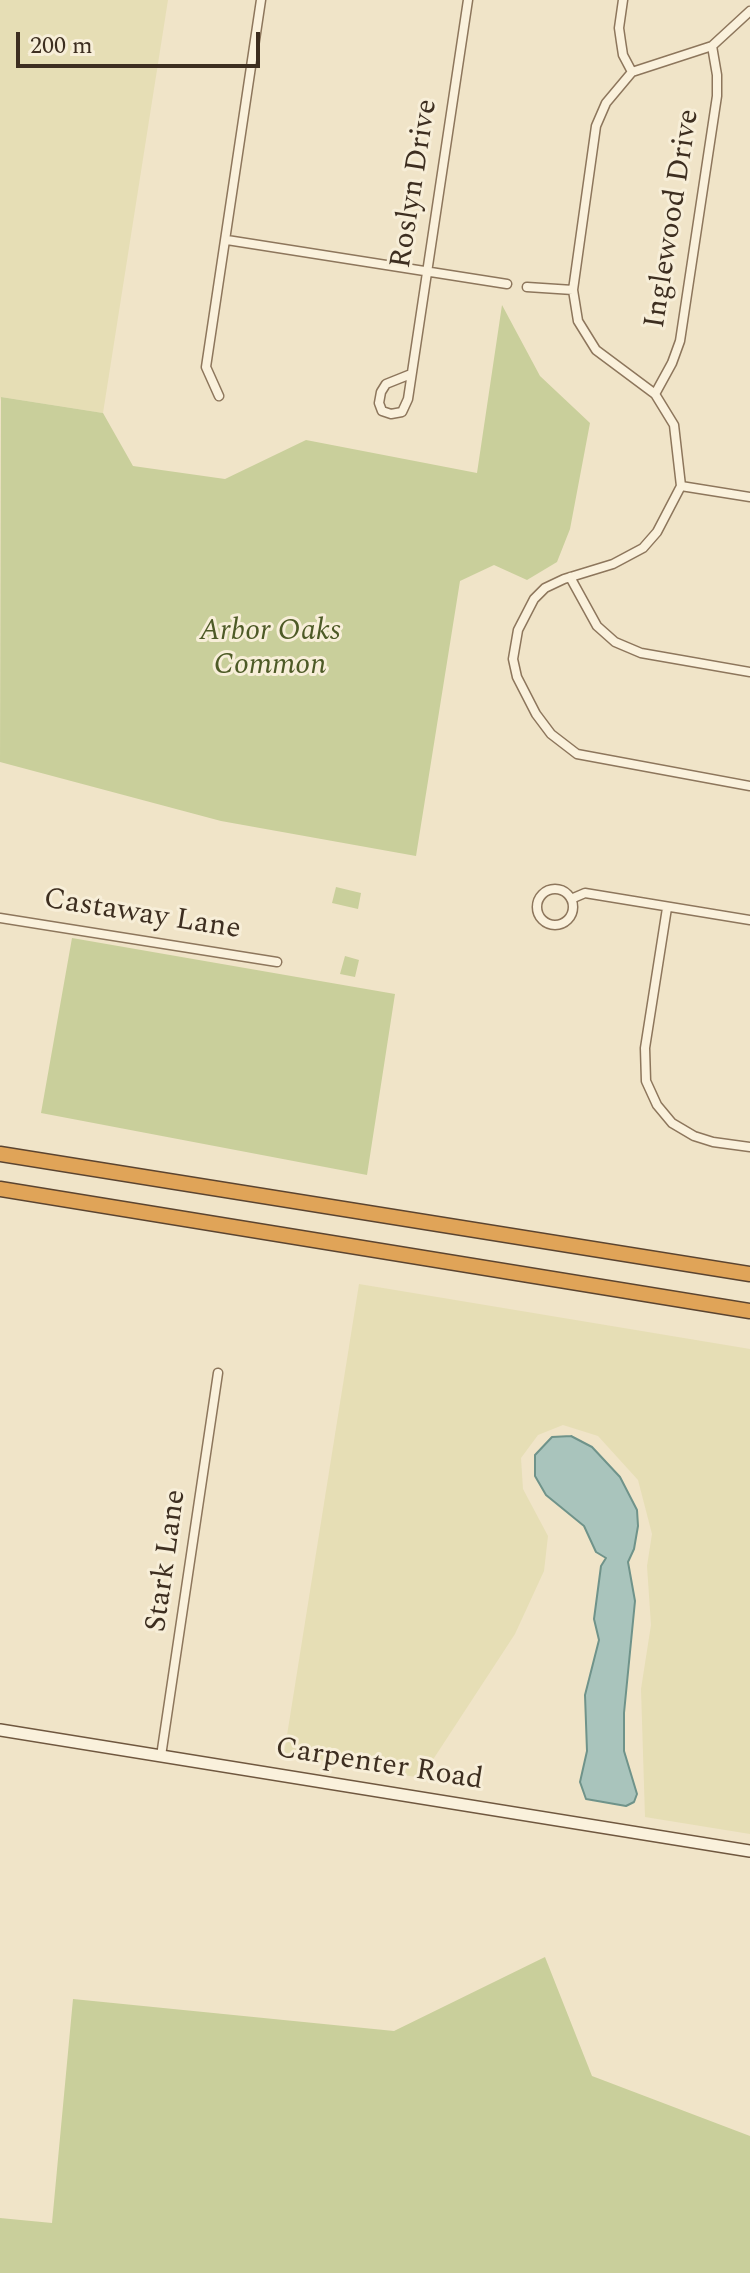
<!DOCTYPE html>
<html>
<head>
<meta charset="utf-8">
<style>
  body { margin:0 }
  #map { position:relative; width:750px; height:2273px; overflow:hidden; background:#f0e4c8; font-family:Spectral,serif }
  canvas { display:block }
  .scale { position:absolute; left:16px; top:32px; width:244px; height:36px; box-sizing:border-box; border:4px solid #3d2e20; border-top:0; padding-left:10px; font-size:24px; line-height:28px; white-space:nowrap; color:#3d2e20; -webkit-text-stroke:6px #f7eed8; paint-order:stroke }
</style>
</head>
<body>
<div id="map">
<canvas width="750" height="2273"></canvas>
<div class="scale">200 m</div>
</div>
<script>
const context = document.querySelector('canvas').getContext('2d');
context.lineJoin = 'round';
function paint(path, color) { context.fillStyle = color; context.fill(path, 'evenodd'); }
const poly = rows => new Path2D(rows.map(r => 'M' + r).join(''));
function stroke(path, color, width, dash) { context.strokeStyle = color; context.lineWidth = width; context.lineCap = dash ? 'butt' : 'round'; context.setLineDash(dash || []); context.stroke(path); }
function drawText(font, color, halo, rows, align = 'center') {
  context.font = font + ' Spectral,serif'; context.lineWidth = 6; context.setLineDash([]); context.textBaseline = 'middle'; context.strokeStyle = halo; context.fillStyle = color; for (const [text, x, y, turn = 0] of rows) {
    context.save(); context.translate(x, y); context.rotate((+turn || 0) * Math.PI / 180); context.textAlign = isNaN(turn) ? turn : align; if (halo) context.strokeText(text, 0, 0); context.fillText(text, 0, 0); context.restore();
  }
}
paint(poly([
  [0,0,168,0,103,413,1,397,0,401],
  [359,1284,750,1349,750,1834,645,1817,641,1689,651,1625,647,1566,652,1534,638,1480,598,1436,563,1425,538,1435,521,1458,523,1489,548,1536,544,1571,515,1634,421,1778,284,1754]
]), '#e6deb5');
paint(poly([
  [502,305,540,376,590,423,570,529,557,562,527,580,494,565,460,581,416,856,221,821,0,762,1,397,103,413,133,466,225,479,306,440,477,473],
  [336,887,361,893,358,909,332,903],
  [72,938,395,994,367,1175,41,1113],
  [345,956,359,960,355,977,340,974],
  [545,1957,592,2076,750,2136,750,2273,0,2273,0,2218,52,2223,73,1999,394,2031]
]), '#c9cf9b');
const water = poly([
  [571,1436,592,1447,620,1477,637,1510,638,1526,634,1549,628,1562,635,1601,624,1713,624,1751,637,1794,634,1802,626,1806,586,1799,580,1782,587,1751,585,1695,599,1640,594,1619,601,1566,606,1558,596,1552,584,1526,546,1495,535,1476,535,1455,552,1437,571,1436]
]);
paint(water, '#a9c4bc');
stroke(water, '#6f938a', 2);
const minor = poly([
  [623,0,619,28,621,42,623,55,632,72],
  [750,11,712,46,632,72,606,103,596,126,573,290,578,321,596,350,655,394,674,425,681,486,657,532,643,548,613,564,564,579,545,588,534,599,518,630,513,659,517,677,536,714,551,734,577,754,750,786],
  [227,240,507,284],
  [527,287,573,290],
  [411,374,386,384,381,392,379,403,382,411,391,414,402,412,408,399,468,0],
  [655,394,672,363,680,341,717,96,717,75,712,46],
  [219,396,206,367,261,0],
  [681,486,750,497],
  [570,577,597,626,615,642,641,653,750,672],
  '537 907a18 18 0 1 1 36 0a18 18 0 1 1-36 0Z',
  [571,899,585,893,750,920],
  [667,908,645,1048,646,1081,657,1105,672,1123,694,1136,713,1142,750,1147],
  [0,918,277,962],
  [161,1756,218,1373]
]);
const secondary = poly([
  [0,1730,750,1851]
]);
const motorway = poly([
  [0,1154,750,1274],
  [0,1189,750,1311]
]);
stroke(minor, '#8d765c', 11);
stroke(secondary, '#6f573f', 14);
stroke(motorway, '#5b4430', 17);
stroke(minor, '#faf1dc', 8);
stroke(secondary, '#faf1dc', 11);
stroke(motorway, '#e0a458', 14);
drawText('30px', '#3d2e20', '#f7eed8', [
  ["Roslyn Drive",416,184,-81],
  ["Inglewood Drive",674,219,-81],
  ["Castaway Lane",142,916,9],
  ["Stark Lane",168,1561,-82],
  ["Carpenter Road",379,1766,9]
]);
drawText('italic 30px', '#4d5a26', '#f7eed8', [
  ["Arbor Oaks",270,633],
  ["Common",270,667]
]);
</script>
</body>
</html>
